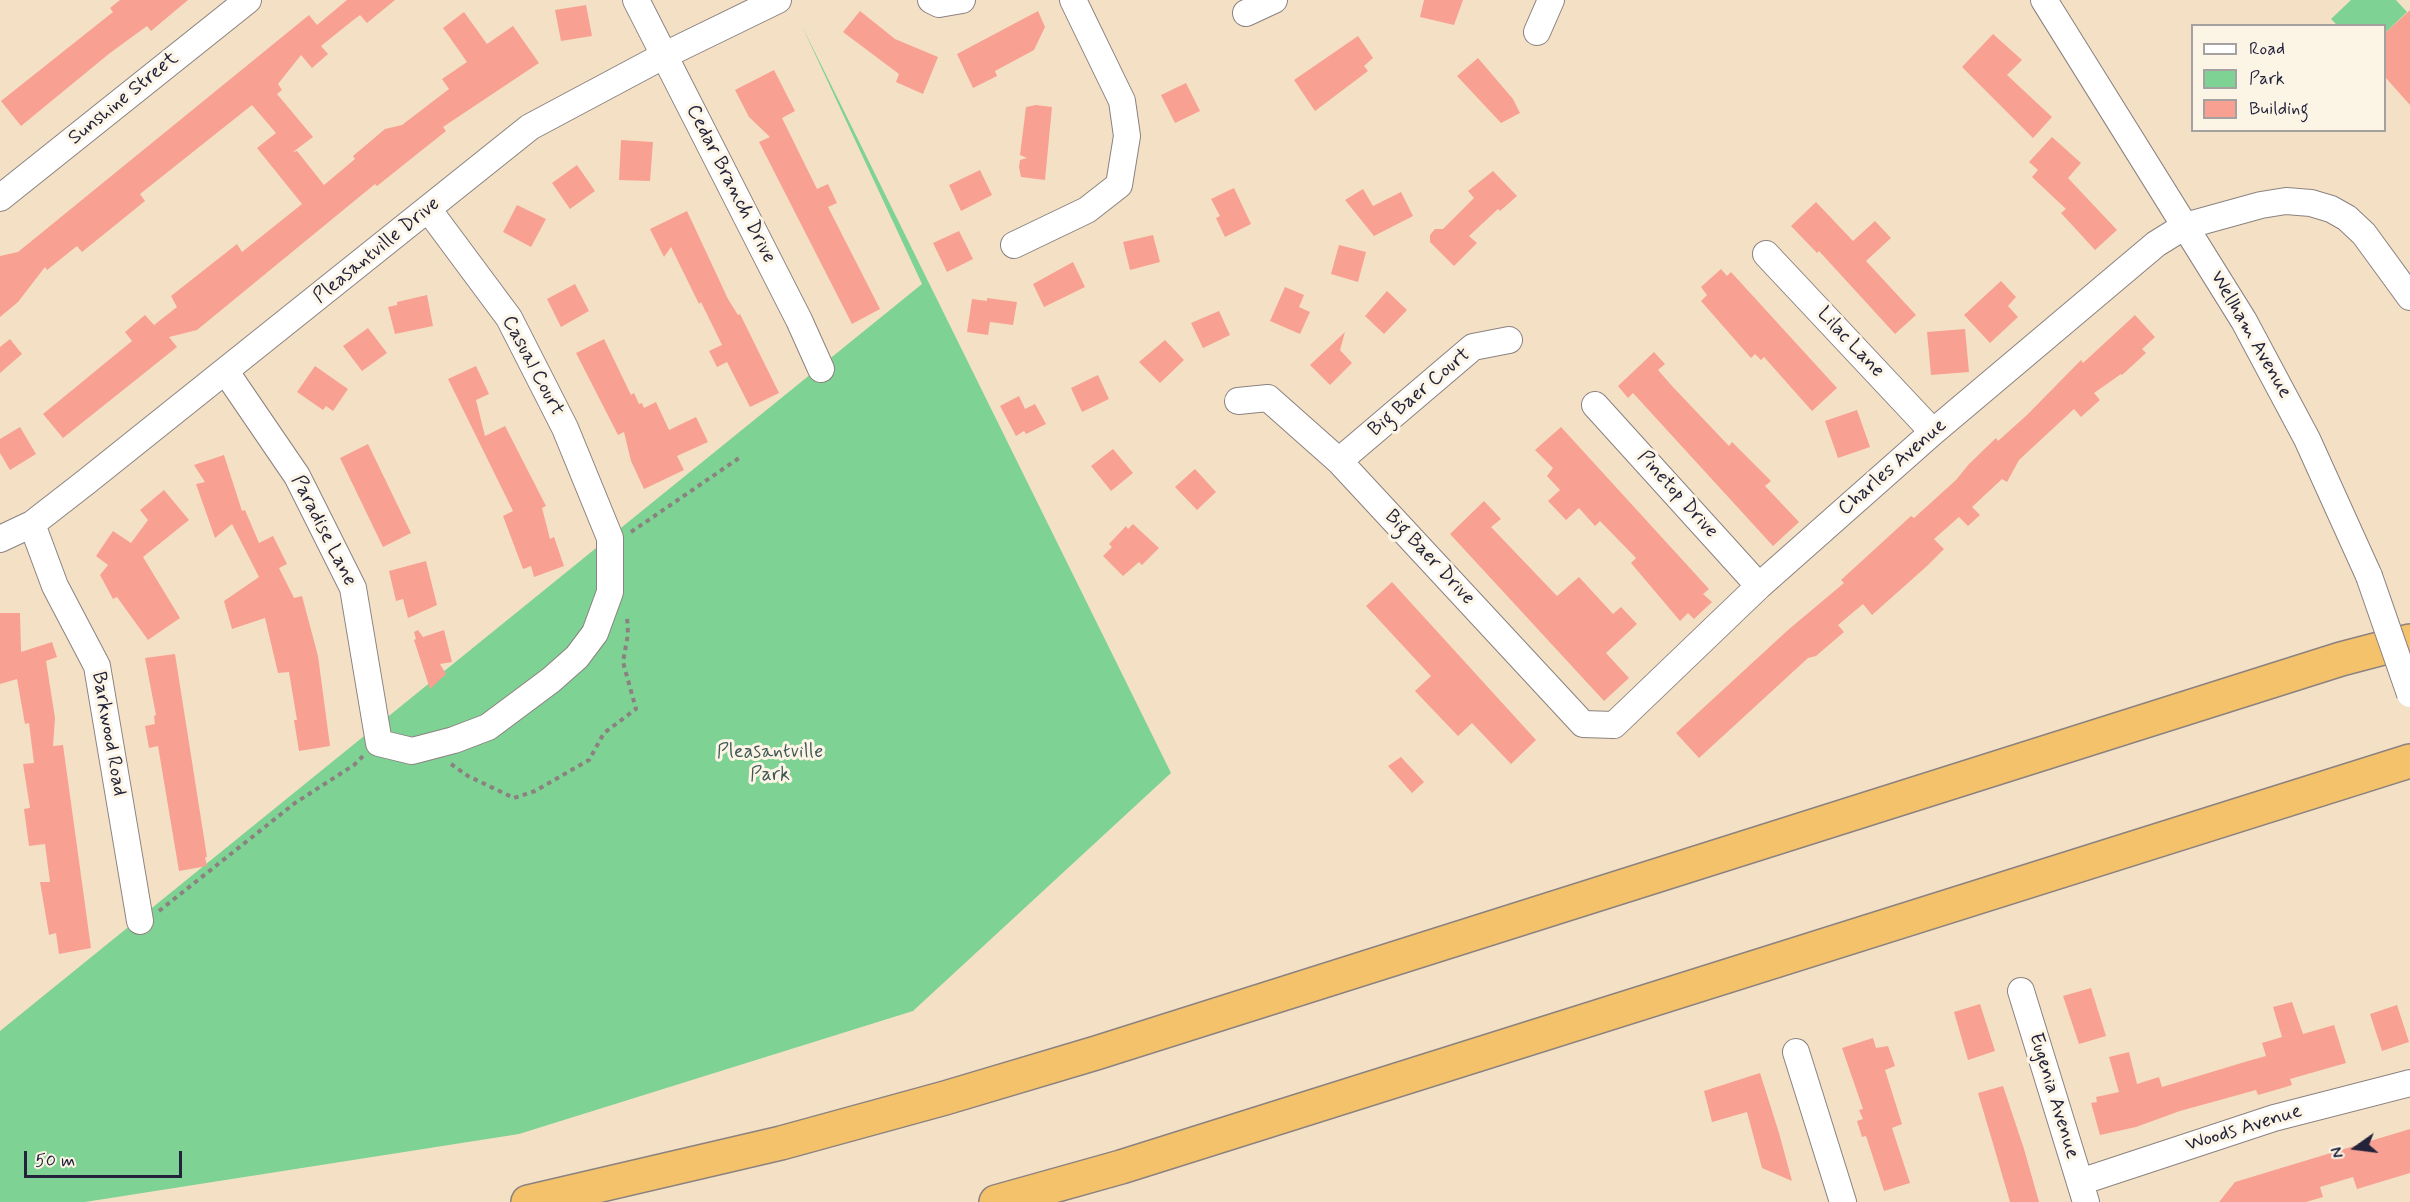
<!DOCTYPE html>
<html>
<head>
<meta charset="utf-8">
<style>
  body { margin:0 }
  #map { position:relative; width:2410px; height:1202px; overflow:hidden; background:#f4e1c5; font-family:Mynerve,sans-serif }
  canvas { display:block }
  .legend { position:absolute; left:2191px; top:24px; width:195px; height:108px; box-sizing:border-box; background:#fcf5e5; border:2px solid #a5a1a1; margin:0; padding:8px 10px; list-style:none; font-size:18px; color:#22223b }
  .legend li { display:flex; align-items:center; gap:12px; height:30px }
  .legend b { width:30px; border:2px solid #a5a1a1 }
  .north { position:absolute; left:2326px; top:1118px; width:60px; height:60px; -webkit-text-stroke:4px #fcf5e5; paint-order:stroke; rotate:256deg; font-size:16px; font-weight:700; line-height:24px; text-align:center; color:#22223b }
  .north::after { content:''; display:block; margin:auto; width:21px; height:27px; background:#22223b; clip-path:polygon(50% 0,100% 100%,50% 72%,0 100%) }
  .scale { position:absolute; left:24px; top:1151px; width:158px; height:27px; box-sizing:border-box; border:3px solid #22223b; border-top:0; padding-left:8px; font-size:18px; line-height:21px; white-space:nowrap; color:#22223b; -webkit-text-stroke:4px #fcf5e5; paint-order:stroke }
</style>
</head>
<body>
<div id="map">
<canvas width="2410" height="1202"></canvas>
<ul class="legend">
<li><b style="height:8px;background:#fff"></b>Road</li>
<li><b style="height:16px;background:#7ed294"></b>Park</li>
<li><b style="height:16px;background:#f8a092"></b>Building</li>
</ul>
<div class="north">N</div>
<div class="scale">50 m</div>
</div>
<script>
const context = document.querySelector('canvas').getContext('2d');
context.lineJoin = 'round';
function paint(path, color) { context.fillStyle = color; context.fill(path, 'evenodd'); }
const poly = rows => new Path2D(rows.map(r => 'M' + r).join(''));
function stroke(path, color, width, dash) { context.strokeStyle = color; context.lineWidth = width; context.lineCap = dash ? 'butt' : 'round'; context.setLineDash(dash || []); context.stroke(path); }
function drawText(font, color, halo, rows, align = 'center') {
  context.font = font + ' Mynerve,sans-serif'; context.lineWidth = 6; context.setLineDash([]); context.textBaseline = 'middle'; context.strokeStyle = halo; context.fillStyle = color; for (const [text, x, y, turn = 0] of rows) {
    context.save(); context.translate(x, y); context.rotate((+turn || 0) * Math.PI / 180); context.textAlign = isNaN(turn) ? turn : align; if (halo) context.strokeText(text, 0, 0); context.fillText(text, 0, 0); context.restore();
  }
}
paint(poly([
  [2351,0,2396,0,2407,12,2385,33,2384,26,2337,25,2331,19],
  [801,24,1171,773,913,1011,519,1134,85,1202,0,1202,0,1031,922,284]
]), '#7ed294');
paint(poly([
  [120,0,188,0,151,31,147,26,110,53,21,126,1,101,113,12,110,8],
  [347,0,395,0,367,23,360,15,352,21,321,46,328,54,312,68,301,55,278,84,282,90,277,94,313,137,293,152,297,151,324,185,355,159,353,156,385,129,402,125,449,89,442,79,467,62,443,28,464,12,487,44,513,26,539,63,443,127,446,131,377,186,375,184,197,330,169,337,177,347,63,438,43,414,132,341,125,332,145,315,154,325,177,307,171,296,237,244,242,252,302,204,257,148,276,133,252,105,140,194,145,201,82,252,77,246,47,270,45,267,18,302,0,317,0,256,18,252,309,15,317,25],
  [1424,0,1463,0,1454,25,1420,17],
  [586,5,592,36,561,41,555,10],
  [2410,10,2410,105,2385,77,2385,33],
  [860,11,895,39,938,57,923,94,896,82,899,74,843,32],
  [1038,11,1045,27,1034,50,995,71,997,76,973,88,957,54],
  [1993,34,2022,60,2007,75,2052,117,2033,138,1962,67],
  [1358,36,1373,58,1364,66,1368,71,1315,111,1294,80],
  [1478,58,1513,99,1520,113,1501,123,1457,76],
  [774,70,795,111,782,118,817,189,828,184,837,203,828,207,880,309,852,324,759,142,770,137,749,117,735,90],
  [1186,83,1200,111,1175,123,1161,95],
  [1036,105,1052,107,1045,180,1021,177,1019,167,1020,160,1027,158,1020,155,1026,107],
  [2052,137,2081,163,2068,178,2117,230,2095,250,2061,213,2066,209,2032,177,2038,170,2029,162],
  [621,140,653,142,650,181,619,180],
  [577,165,595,191,570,209,552,183],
  [980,170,992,195,961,211,949,185],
  [1493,171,1517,196,1500,211,1498,209,1469,236,1477,243,1454,266,1430,242,1430,235,1435,229,1443,229,1474,198,1468,191],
  [1234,188,1251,224,1225,237,1216,218,1220,216,1211,199],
  [1363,189,1373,206,1401,192,1413,216,1374,236,1345,200],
  [1816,202,1853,241,1875,221,1891,238,1866,261,1916,315,1895,334,1819,251,1817,253,1791,226],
  [517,205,546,219,531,247,503,232],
  [687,211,728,299,738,315,740,314,779,393,750,407,727,362,717,367,709,351,722,345,701,302,699,304,671,247,664,257,650,229],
  [959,231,973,259,947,272,933,243],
  [1153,235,1160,262,1130,270,1123,242],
  [1339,245,1366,252,1358,282,1331,274],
  [1073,262,1085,287,1044,307,1033,284],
  [1721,269,1727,276,1731,272,1837,388,1812,411,1764,357,1761,360,1755,354,1751,358,1701,301,1707,295,1701,287],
  [2001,281,2016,297,2008,306,2018,317,1990,343,1964,315],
  [575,284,589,311,561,327,547,299],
  [1285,287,1304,295,1299,307,1310,312,1300,334,1270,321],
  [1387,291,1407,310,1384,334,1365,316],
  [427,295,433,326,395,334,388,307,397,305,397,302],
  [987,298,1017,302,1013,325,990,322,988,335,967,332,972,299,987,301],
  [1219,311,1230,335,1203,348,1191,323],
  [2135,315,2155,337,2142,349,2146,353,2122,375,2121,374,2094,393,2100,400,2081,417,2074,409,2019,460,2007,482,2002,479,1972,507,1980,515,1968,526,1959,517,1934,539,1944,549,1927,566,1872,615,1863,604,1838,625,1844,632,1816,656,1808,658,1699,758,1676,733,1788,630,1844,583,1841,580,1911,516,1914,518,1956,480,1969,464,1996,438,1998,441,2027,415,2081,360,2083,363],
  [368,328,387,353,362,371,343,346],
  [1965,329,1969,372,1931,375,1927,332],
  [1345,332,1340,350,1352,363,1330,385,1310,365],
  [10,339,22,354,0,373,0,347],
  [604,339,631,395,634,393,639,404,642,403,644,408,656,402,669,430,696,417,708,442,677,456,684,470,644,489,631,461,624,432,618,435,576,353],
  [1165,340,1184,360,1160,383,1139,362],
  [1654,352,1665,364,1658,370,1672,386,1729,446,1732,442,1771,481,1765,486,1799,522,1773,546,1633,393,1628,398,1618,386],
  [315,366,348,389,333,411,326,406,323,410,297,392],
  [476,366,489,394,476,400,485,436,505,426,546,506,542,508,550,539,554,537,564,566,534,577,531,566,523,569,503,516,513,511,448,379],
  [1098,375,1109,399,1082,412,1071,388],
  [1019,396,1025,409,1035,404,1046,424,1026,434,1024,431,1016,436,1000,406],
  [1857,410,1870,447,1838,458,1825,421],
  [20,427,36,454,10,470,0,453,0,439],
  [1561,427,1709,589,1703,594,1712,602,1694,619,1688,613,1680,621,1631,563,1636,558,1600,521,1595,526,1579,508,1566,520,1548,501,1560,490,1547,476,1553,468,1535,450],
  [368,444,411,533,383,547,340,458],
  [1113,449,1133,473,1111,491,1091,466],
  [224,455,242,511,245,510,259,543,273,536,287,564,279,568,294,598,302,596,318,656,330,746,299,751,294,720,297,720,289,672,278,673,265,618,232,629,224,601,259,577,232,524,215,538,196,484,205,482,194,465],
  [1195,469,1216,492,1197,510,1175,487],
  [164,490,189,520,143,557,180,618,148,640,117,597,113,599,100,575,108,565,96,556,113,531,131,543,148,520,140,510],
  [1484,501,1501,519,1491,527,1557,596,1579,577,1613,614,1621,607,1637,624,1606,653,1629,678,1604,701,1450,534],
  [1133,524,1159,548,1142,565,1139,562,1123,576,1103,556,1112,547,1109,544,1126,526,1128,529],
  [426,561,437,605,408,618,403,599,396,601,389,571],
  [1392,582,1536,740,1511,764,1472,723,1458,736,1415,691,1431,676,1366,606],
  [0,613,20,613,21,652,52,642,57,657,46,661,55,718,53,746,63,745,91,948,59,954,56,933,49,935,40,882,50,882,45,844,29,846,24,809,30,808,23,764,34,763,29,723,25,724,17,679,0,684],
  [418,630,423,637,444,630,452,662,440,664,446,674,430,689,414,640,416,639,414,632],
  [175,654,207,857,205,857,207,866,179,871,158,746,149,748,145,726,155,724,154,716,156,715,145,658],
  [1401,757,1424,782,1412,793,1388,766],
  [2091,988,2106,1036,2079,1044,2063,996],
  [2292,1002,2303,1034,2334,1025,2346,1063,2290,1079,2292,1085,2279,1089,2258,1095,2256,1090,2180,1111,2136,1127,2100,1135,2091,1103,2097,1102,2096,1097,2119,1092,2109,1057,2129,1052,2137,1084,2159,1077,2162,1087,2248,1061,2266,1056,2262,1043,2282,1037,2273,1007],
  [1980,1004,1995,1051,1968,1060,1954,1012],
  [2397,1005,2409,1042,2382,1051,2370,1014],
  [1873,1038,1876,1048,1888,1046,1895,1066,1885,1070,1902,1124,1892,1128,1910,1183,1884,1191,1866,1136,1862,1137,1857,1121,1863,1119,1859,1110,1863,1109,1842,1048],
  [1760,1073,1779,1133,1792,1181,1762,1168,1747,1112,1712,1122,1704,1091],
  [2003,1086,2024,1149,2039,1202,2010,1202,1994,1147,1978,1093],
  [2410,1129,2410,1173,2357,1189,2353,1177,2320,1187,2323,1197,2306,1202,2219,1202,2235,1182]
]), '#f8a092');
const minor = poly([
  [636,0,799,320,821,369],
  [931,0,939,4,962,0],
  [2044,0,2244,321,2307,439,2369,576],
  [1246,13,1274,0],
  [1537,32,1551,0],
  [0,198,248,0],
  [1014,245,1087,210,1119,185,1127,136,1122,101,1073,0],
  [1766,254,1933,432],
  [226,372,297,476,353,588,379,743,412,751,454,740,488,727,551,680,577,657,595,633,610,592,610,538,565,428,509,318,428,209],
  [1238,401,1268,398,1339,461,1583,724,1614,725,1759,586,1933,432,2156,244,2185,226,2261,205,2286,201,2311,203,2331,209,2347,218,2364,234,2410,297],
  [1595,405,1759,586],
  [1339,461,1473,347,1509,340],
  [32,524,55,586,97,666,140,921],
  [0,539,32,524,86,482,530,127,665,55,778,0],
  [2021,991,2086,1202],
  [1796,1052,1843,1202],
  [2080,1182,2274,1118,2410,1083]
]);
const highway = poly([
  [528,1202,781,1143,945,1098,1096,1053,2341,659,2410,641],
  [996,1202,1121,1167,2410,761]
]);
stroke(minor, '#8b8280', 28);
stroke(highway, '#8b8280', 36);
stroke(poly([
  [631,532,742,456],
  [451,764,468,776,514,798,535,791,589,760,604,733,636,709,623,662,628,634,627,616],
  [159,911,295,803,354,765,363,756]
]), '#8b8280', 4, [4.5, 4.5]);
stroke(minor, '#fff', 26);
stroke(highway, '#f3c26a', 33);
const minorBridge = poly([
  [2369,576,2410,694]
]);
stroke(minorBridge, '#8b8280', 28, []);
stroke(minorBridge, '#fff', 26);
drawText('20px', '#22223b', '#fcf5e5', [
  ["Sunshine Street",124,99,-39],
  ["Cedar Branch Drive",730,184,63],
  ["Pleasantville Drive",377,251,-39],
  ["Wellham Avenue",2250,335,60],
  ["Lilac Lane",1850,343,47],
  ["Casual Court",532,366,62],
  ["Big Baer Court",1420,393,-40],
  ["Charles Avenue",1893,468,-41],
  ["Pinetop Drive",1677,495,48],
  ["Paradise Lane",323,531,63],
  ["Big Baer Drive",1429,558,47],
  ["Barkwood Road",108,734,80],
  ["Eugenia Avenue",2053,1096,73],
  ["Woods Avenue",2244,1129,-17]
]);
drawText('20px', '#3e5756', '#fcf5e5', [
  ["Pleasantville",770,753],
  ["Park",770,776]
]);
</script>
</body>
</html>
